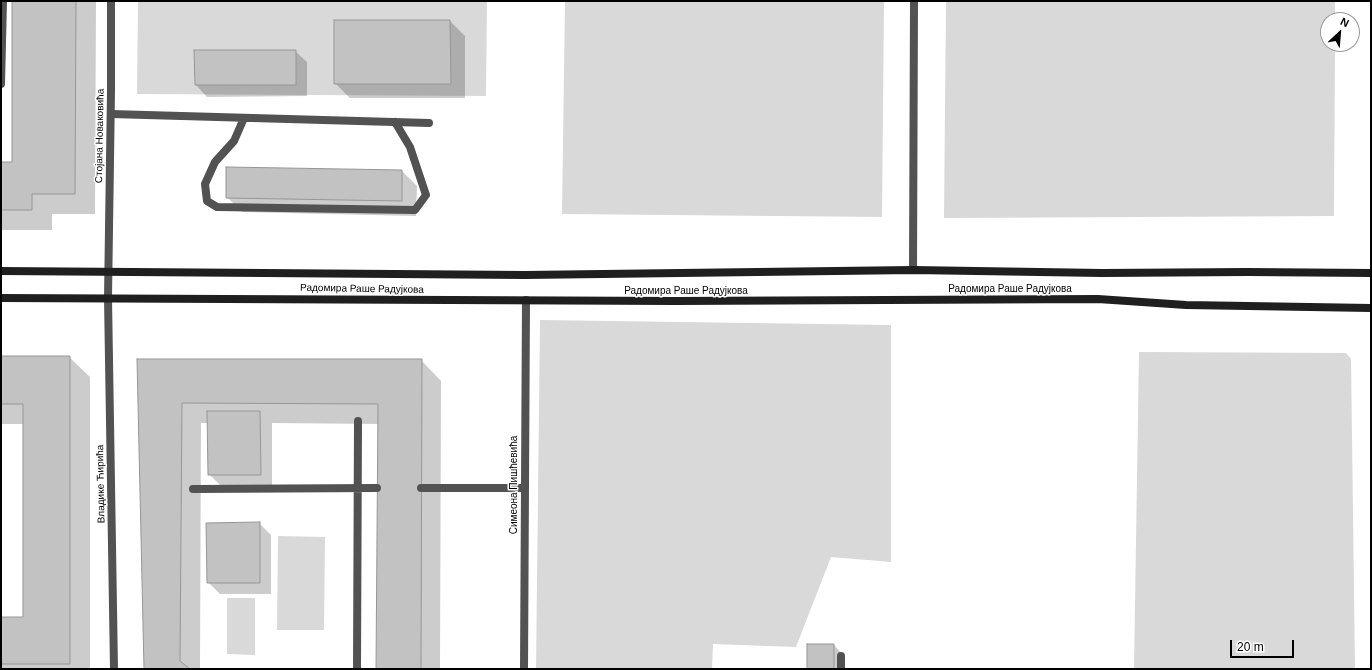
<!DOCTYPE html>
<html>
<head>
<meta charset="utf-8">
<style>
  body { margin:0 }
  #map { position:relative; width:1372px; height:670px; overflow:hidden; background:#fff; font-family:Arial,sans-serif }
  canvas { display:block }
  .frame { position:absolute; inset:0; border:2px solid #000; pointer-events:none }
  .north { position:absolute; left:1320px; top:12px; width:40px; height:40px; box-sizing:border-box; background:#fff; border:1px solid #999; border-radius:50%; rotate:26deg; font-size:11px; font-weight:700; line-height:16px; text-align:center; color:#000 }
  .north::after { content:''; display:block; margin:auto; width:14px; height:18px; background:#000; clip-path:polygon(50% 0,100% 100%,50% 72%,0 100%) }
  .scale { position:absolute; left:1230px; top:640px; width:64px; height:18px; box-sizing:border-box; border:2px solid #000; border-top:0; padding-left:5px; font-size:12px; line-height:14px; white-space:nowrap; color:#000; -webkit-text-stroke:3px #fff; paint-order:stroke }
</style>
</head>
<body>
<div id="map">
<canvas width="1372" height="670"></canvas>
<div class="frame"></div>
<div class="north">N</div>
<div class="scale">20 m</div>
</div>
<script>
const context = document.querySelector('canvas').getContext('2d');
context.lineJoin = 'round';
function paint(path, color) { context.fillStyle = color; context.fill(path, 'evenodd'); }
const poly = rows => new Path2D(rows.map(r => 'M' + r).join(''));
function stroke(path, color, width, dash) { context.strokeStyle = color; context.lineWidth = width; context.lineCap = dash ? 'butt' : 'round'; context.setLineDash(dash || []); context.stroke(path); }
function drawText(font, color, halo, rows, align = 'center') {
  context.font = font + ' Arial,sans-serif'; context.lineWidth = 3; context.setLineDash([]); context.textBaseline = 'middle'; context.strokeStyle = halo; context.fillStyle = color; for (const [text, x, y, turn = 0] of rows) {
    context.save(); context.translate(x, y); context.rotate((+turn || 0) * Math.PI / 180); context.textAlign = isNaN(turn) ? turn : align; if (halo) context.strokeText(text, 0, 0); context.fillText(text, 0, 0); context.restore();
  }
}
paint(poly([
  [138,1,487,1,486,96,137,94],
  [565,1,884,1,882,217,562,214],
  [946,1,1335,1,1335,20,1328,20,1328,44,1335,44,1334,216,944,218],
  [540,320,891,325,891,562,831,557,796,647,713,644,712,669,536,669],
  [1139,352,1346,353,1351,359,1355,669,1134,669],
  [278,536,325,537,324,630,277,630],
  [227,598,255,598,255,655,227,654]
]), '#d9d9d9');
paint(poly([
  [13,1,96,1,95,214,52,214,52,230,1,230,1,163,13,163],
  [450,21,465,36,465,98,350,98,335,83],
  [295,51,307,62,307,96,207,97,196,85],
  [402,171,417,186,416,216,242,212,227,197],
  [1,357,69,357,90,377,90,669,1,669,1,618,24,618,24,424,1,424],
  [138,360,421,360,441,381,440,669,377,669,379,424,272,423,272,486,221,486,209,474,208,423,201,423,200,669,145,669],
  [259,523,271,535,271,594,220,594,208,582],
  [834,645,845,657,845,669,808,669]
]), '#0003');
const building = poly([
  [12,1,76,1,75,194,32,194,32,210,1,210,1,162,12,162,12,1],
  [334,20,450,20,451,84,334,84,334,20],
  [194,50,296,50,296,85,195,85,194,50],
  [226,167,402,170,402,201,226,198,226,167],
  [1,356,70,356,70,664,1,664,1,617,23,617,23,404,1,404,1,356],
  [137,359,422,359,421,669,376,669,378,404,182,403,180,661,190,669,144,669,137,359],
  [207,411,260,411,261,475,208,475,207,411],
  [260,522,260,583,207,583,206,523,260,522],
  [807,644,834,644,834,669,807,669,807,644]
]);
paint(building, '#c2c2c2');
stroke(building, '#969696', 1);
stroke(poly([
  [1,84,3,1],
  [111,114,429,123],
  [244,118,234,141,215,162,205,184,207,201,217,207,415,210,426,195,410,147,395,122],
  [913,270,914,1],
  [421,488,524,488],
  [193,489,377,488],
  [357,669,358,421],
  [841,669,841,656]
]), '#525252', 8);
stroke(poly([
  [111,1,111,91,108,298,114,669],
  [524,669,526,300]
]), '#525252', 8);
stroke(poly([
  [1,271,525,275,913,270,1102,273,1247,272,1371,273],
  [1,298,675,301,1098,299,1186,305,1371,308]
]), '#1f1f1f', 8);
drawText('10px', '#000', '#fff', [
  ["Стојана Новаковића",100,136,-89],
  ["Радомира Раше Радујкова",362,289,1],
  ["Радомира Раше Радујкова",1010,289],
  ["Радомира Раше Радујкова",686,291],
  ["Владике Ћирића",101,484,-91],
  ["Симеона Пишћевића",514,485,-90]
]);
</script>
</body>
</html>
